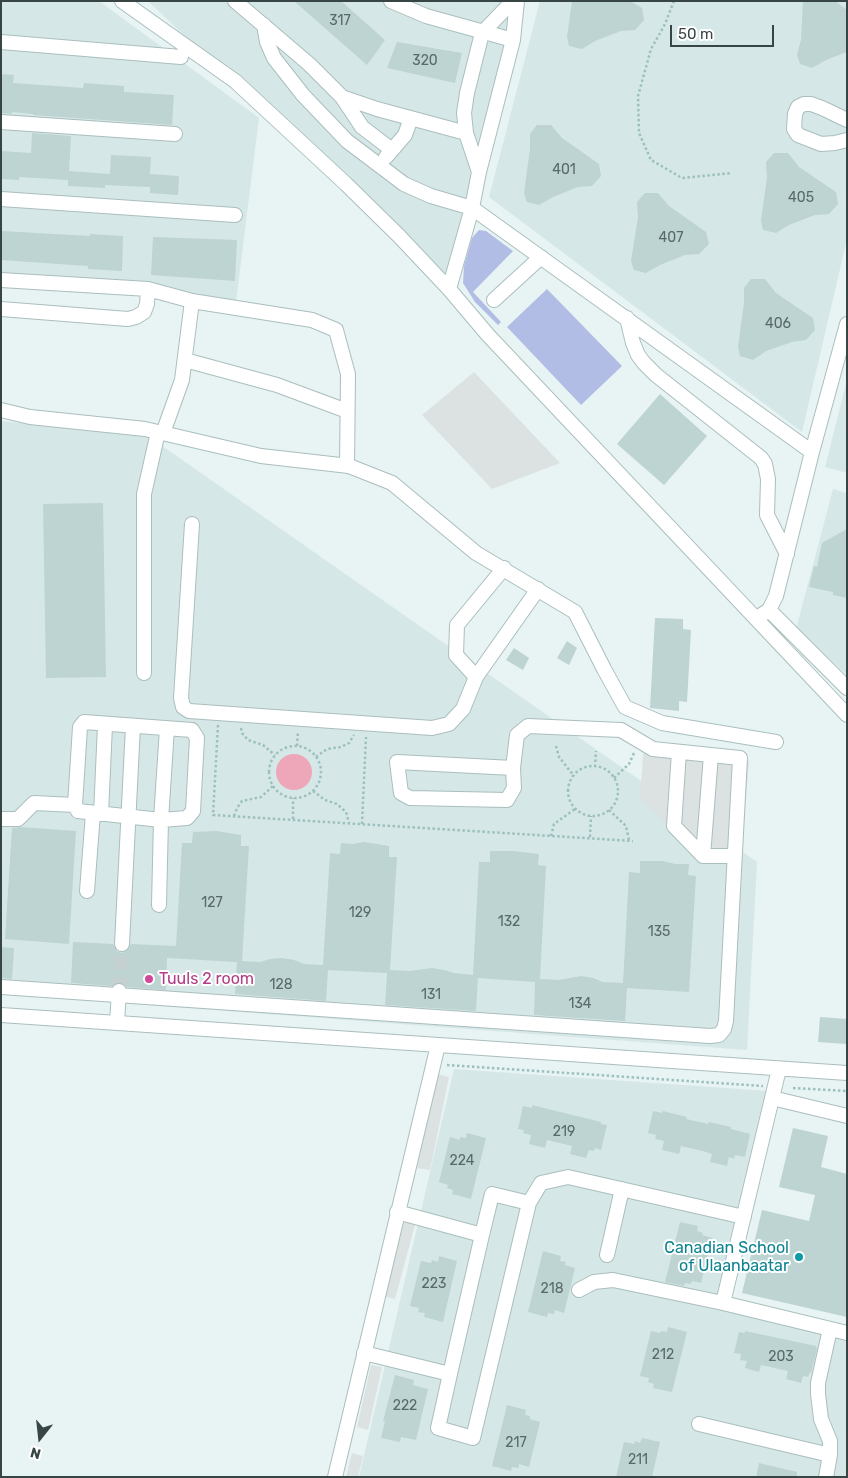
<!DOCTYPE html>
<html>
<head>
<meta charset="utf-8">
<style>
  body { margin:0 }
  #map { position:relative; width:848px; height:1478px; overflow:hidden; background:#e8f3f3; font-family:Rubik,sans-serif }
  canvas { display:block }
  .frame { position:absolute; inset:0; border:2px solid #374645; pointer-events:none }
  .north { position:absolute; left:15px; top:1413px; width:50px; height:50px; -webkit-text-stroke:4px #fff; paint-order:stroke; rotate:196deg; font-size:14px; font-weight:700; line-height:20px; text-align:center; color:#374645 }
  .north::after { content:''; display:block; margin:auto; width:18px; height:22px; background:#374645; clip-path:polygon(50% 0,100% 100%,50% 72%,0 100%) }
  .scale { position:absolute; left:670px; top:25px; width:104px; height:22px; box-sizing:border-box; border:2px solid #374645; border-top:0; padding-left:6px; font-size:15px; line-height:18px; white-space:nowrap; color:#374645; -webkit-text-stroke:4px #fff; paint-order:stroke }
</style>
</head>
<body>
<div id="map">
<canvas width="848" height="1478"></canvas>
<div class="frame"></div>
<div class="north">N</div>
<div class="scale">50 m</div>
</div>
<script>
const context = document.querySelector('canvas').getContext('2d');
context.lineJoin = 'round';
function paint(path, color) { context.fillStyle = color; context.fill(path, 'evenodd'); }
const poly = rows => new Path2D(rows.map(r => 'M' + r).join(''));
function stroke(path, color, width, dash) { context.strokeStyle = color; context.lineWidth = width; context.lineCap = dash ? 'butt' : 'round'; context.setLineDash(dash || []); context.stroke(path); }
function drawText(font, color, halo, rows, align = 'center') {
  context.font = font + ' Rubik,sans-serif'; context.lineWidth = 4; context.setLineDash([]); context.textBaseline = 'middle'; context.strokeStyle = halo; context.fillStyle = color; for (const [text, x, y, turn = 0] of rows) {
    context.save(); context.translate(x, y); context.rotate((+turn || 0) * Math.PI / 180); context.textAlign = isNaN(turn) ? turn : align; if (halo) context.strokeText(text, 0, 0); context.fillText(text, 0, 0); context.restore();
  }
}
paint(poly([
  [1,1,99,1,259,118,236,302,1,287],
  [148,1,524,1,449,289,195,46],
  [540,1,847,1,847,239,802,432,489,197],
  [847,380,847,473,825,467],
  [1,421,148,436,757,862,747,1050,1,994],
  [833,489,847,493,847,675,796,629],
  [454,1069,768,1091,716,1308,847,1340,847,1477,359,1477]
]), '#d6e7e7');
paint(poly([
  [479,230,486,231,513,251,473,292,501,322,498,325,475,302,463,283,464,266,472,238],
  [547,289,622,366,581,405,507,327]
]), '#b2bde6');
paint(poly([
  [474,372,560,463,492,489,422,415],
  [644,743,679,752,749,761,741,860,692,856,661,818,640,798],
  [437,1074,449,1077,430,1170,417,1168],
  [405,1218,416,1221,395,1299,384,1296],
  [371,1365,382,1367,368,1430,357,1427],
  [352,1453,363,1456,358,1477,346,1477]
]), '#dce2e1');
paint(poly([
  '276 772a18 18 0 1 1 36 0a18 18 0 1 1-36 0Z'
]), '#eea6b9');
paint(poly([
  [294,1,341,1,385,40,367,65],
  [572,1,630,1,642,8,644,20,635,30,621,31,595,41,582,49,569,46,567,37],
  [803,1,835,1,847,10,847,52,826,60,812,68,800,64,797,55,801,40],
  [397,42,462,53,455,83,387,68],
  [1,74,14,75,13,83,83,88,84,83,124,86,124,92,174,95,172,125,33,115,33,114,12,112,12,114,1,113],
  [537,125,551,125,562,138,599,164,601,176,592,186,578,187,553,197,539,205,527,202,524,193,530,149,530,134],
  [32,133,71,136,69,171,110,174,111,155,151,157,150,174,179,176,178,195,150,193,150,187,105,185,105,188,68,186,68,180,19,177,19,180,1,179,1,151,31,153],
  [774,153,788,153,799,167,836,192,838,204,829,214,815,215,789,225,776,233,763,230,761,221,767,177,766,162],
  [645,193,658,193,669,206,706,232,709,244,699,254,685,255,660,265,646,273,634,270,631,261,638,217,637,202],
  [1,231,90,236,90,234,123,236,122,271,88,269,88,266,1,260],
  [153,237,237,240,235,281,151,275],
  [751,279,765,279,776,293,813,318,815,330,806,340,792,342,766,351,753,360,740,356,738,347,744,303,744,288],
  [660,394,707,436,664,485,617,444],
  [103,503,106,677,46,678,43,504],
  [847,529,847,598,833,595,833,592,809,587,814,566,817,567,822,543],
  [655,618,683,619,683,629,691,630,687,702,679,701,679,711,650,708],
  [567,641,577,648,569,665,557,658],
  [514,648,529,658,523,670,506,660],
  [20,827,76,831,69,944,5,939,12,828],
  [193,832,216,831,241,835,241,846,249,846,242,961,260,962,270,959,282,958,294,960,304,964,323,965,330,853,340,854,341,843,353,844,364,842,389,846,389,857,397,857,390,970,410,971,432,968,444,970,454,973,473,975,479,862,490,862,490,851,513,851,539,854,538,865,546,866,540,979,559,980,581,976,593,978,603,982,623,983,629,872,640,873,640,861,663,861,675,864,689,864,688,875,696,876,689,992,627,988,625,1021,534,1015,535,982,478,978,476,1011,385,1005,387,973,328,970,326,1001,235,994,237,962,167,958,166,990,127,987,120,982,112,986,71,983,73,942,113,944,117,951,122,953,129,949,131,944,176,946,182,843,192,843],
  [1,947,14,948,12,979,1,978],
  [820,1017,847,1019,846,1044,818,1042],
  [532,1105,601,1122,601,1124,607,1125,601,1150,595,1148,594,1151,589,1150,586,1158,570,1154,572,1146,547,1140,545,1148,529,1144,531,1135,523,1133,524,1130,518,1129,523,1106,532,1108],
  [653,1111,662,1113,663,1111,687,1117,686,1119,708,1124,709,1122,731,1127,731,1129,750,1134,745,1157,735,1155,734,1159,729,1157,727,1166,710,1162,712,1154,703,1151,681,1146,679,1154,662,1150,664,1141,655,1139,656,1135,648,1133],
  [793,1128,828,1136,821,1167,847,1174,847,1317,742,1293,762,1210,809,1221,815,1195,779,1187],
  [467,1133,486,1138,471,1199,452,1194,453,1190,447,1188,448,1185,439,1182,450,1137,460,1140,460,1137,466,1138],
  [680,1222,698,1226,697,1231,703,1233,702,1235,712,1238,701,1283,692,1281,691,1284,685,1283,684,1286,665,1282],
  [543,1251,561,1256,560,1261,566,1262,565,1265,575,1268,564,1313,555,1310,554,1314,548,1313,547,1317,528,1312],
  [439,1256,457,1261,443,1322,424,1317,425,1313,418,1312,419,1308,410,1306,421,1261,431,1263,432,1260,438,1262],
  [668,1327,687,1332,672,1392,653,1388,654,1384,648,1382,649,1378,640,1376,651,1331,660,1333,661,1331,667,1332],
  [745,1331,816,1346,817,1349,811,1373,810,1372,808,1377,803,1376,801,1383,786,1379,788,1371,761,1365,759,1372,745,1368,747,1361,740,1360,741,1354,734,1353,739,1332,745,1333],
  [395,1375,414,1380,413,1385,428,1389,416,1440,401,1437,400,1442,381,1438,385,1421,383,1421],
  [507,1405,526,1410,525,1415,530,1416,530,1419,540,1422,529,1467,519,1464,519,1468,512,1467,511,1471,492,1466],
  [642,1438,660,1442,652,1477,616,1477,624,1442,634,1444,635,1441,640,1443],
  [759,1463,797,1472,797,1477,756,1477]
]), '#bdd4d3');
stroke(poly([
  [119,991,122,944]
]), '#c5d0d0', 14, [14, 7]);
const minor = poly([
  [122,1,235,81,346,184,399,236,449,289,488,335,847,715],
  [235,1,309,64,342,97,362,127,392,150],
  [391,1,426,16,513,40],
  [264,25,267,42,274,58,303,95,347,141,404,184,431,196,472,208,812,452],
  [1,42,181,57],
  [342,97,377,109,466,133],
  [847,120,822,108,811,104,804,104,798,107,795,114,794,129,798,135,821,144,835,143,847,140],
  [1,122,175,134],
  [386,157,405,135,411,118],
  [479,172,466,133,464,113,467,93,482,33,513,1],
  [1,199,235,215],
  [1,280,148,289,192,301,312,320,336,330,348,374,347,466],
  [449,289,472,208,479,172,513,40,517,1],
  [494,300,541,257],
  [1,309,128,319,136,317,144,312,147,304,148,289],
  [627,318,633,343,638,355,644,363,656,375,761,458,765,464,768,479,767,515,787,554],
  [185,360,277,385,347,411],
  [1,410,30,417,145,429,261,456,349,466,392,483,476,553,575,612,604,669,625,707,662,723,776,742],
  [163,433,182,380,192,301],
  [192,524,181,698,183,707,189,711,432,728,449,724,463,709,476,677,538,589],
  [769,610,847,688],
  [757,618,769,610,776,596,812,452,847,324],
  [144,673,144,494,158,432],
  [476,677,456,655,457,625,504,568],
  [84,722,192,730,197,738,193,811,187,818,161,820,78,811,75,805,80,727,84,722],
  [679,752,674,826,703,856,734,856],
  [101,814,105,725],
  [1,819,18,819,34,803,75,805],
  [703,856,711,755],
  [87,891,93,813],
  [159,905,161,820,167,728],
  [122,944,133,726],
  [1,987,710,1036,719,1035,724,1029,726,1021,740,758,653,749,621,730,528,726,517,735,513,768,397,762,401,793,410,798,507,800,514,788,513,768],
  [1,1015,847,1073],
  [117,1023,119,991],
  [779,1069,723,1303,847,1333],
  [772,1098,847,1116],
  [529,1203,541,1183,568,1177,744,1217],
  [607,1255,622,1189],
  [579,1290,594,1282,613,1280,723,1303],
  [364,1353,450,1374,438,1428,473,1438,529,1203,492,1194,482,1235,397,1212],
  [450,1374,482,1235],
  [699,1424,830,1455],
  [335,1477,438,1045],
  [826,1477,830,1455,830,1441,821,1419,818,1394,818,1383,830,1329]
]);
stroke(minor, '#aabebe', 16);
stroke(poly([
  [674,1,665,24,651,49,638,96,639,133,651,160,682,178,732,173],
  [218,725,213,815,633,841],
  [241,728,242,733,248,740,263,745,275,755],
  '269 772a26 26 0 1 1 52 0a26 26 0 1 1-52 0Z',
  [297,746,298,732],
  [556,746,559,757,574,776],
  [316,757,327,749,341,747,349,743,354,735],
  '568 791a25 25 0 1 1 50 0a25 25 0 1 1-50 0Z',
  [595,767,596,751],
  [614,778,629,764,634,753],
  [313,791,325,800,337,804,346,812,349,823],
  [609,810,626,826,629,840],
  [234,816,237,808,242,801,261,797,273,786],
  [293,819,293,798],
  [362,824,366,737],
  [551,836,554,824,575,809],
  [590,837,591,816],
  [447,1065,763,1086],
  [793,1088,847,1091]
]), '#9cc0bf', 2.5, [2.5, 2.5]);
stroke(minor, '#fff', 14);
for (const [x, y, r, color] of [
  [149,979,5,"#d1479c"],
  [799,1257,5,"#0f9aa8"]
]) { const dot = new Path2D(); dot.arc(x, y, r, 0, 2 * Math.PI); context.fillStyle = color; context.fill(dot); stroke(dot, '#fff', 2); }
drawText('14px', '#586a68', null, [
  ["317",340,21],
  ["320",425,61],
  ["401",564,170],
  ["405",801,198],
  ["407",671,238],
  ["406",778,324],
  ["127",212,903],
  ["129",360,913],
  ["132",509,922],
  ["135",659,932],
  ["128",281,985],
  ["131",431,995],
  ["134",580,1004],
  ["219",564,1132],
  ["224",462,1161],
  ["223",434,1284],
  ["218",552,1289],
  ["212",663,1355],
  ["203",781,1357],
  ["222",405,1406],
  ["217",516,1443],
  ["211",638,1460]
]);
drawText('16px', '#b23c85', '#fff', [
  ["Tuuls 2 room",159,979]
], 'left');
drawText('16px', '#0d838f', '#fff', [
  ["Canadian School",789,1248],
  ["of Ulaanbaatar",789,1266]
], 'right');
</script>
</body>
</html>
